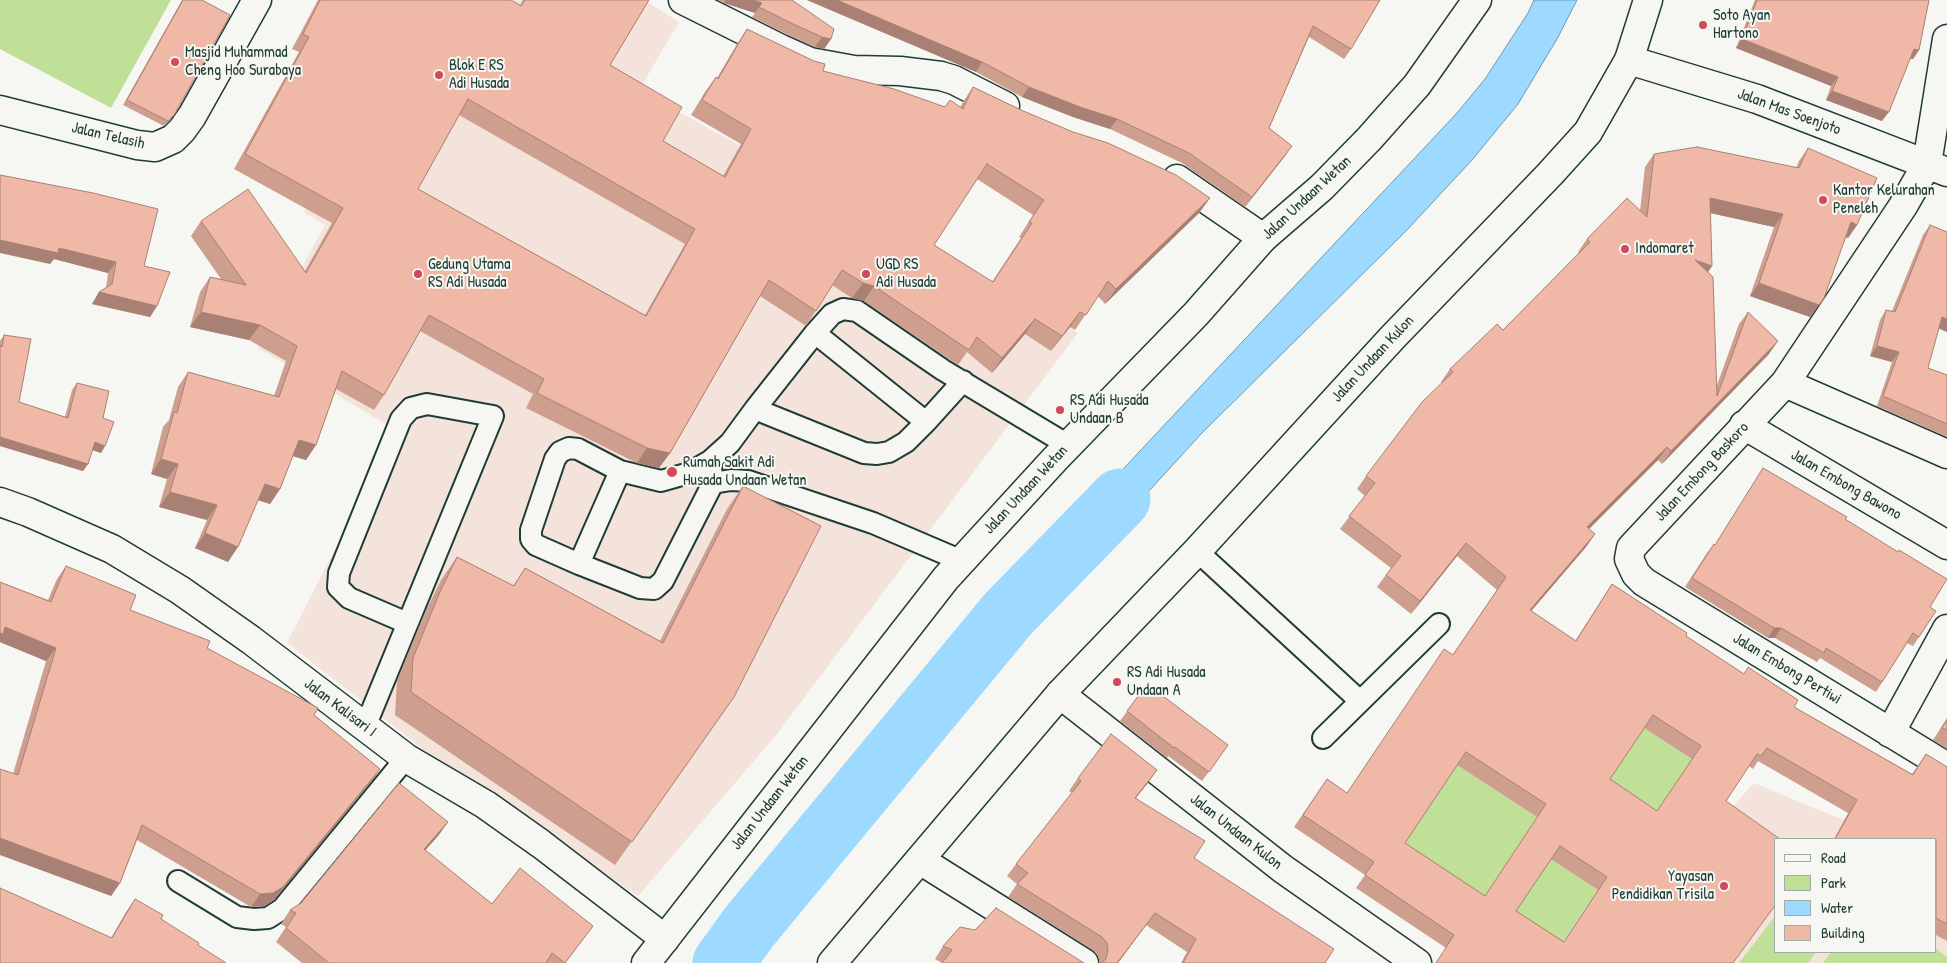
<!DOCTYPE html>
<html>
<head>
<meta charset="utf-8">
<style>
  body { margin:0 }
  #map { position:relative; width:1947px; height:963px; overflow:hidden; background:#f6f6f2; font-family:"Patrick Hand",sans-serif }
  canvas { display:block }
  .legend { position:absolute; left:1774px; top:838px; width:162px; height:115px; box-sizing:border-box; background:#f6f6f2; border:1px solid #a0aca6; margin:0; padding:6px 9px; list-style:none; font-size:15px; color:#1f3d34 }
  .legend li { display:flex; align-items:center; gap:10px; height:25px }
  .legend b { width:25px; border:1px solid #a0aca6 }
</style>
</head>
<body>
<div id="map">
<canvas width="1947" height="963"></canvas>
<ul class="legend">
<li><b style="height:6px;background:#f6f6f2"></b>Road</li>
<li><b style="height:14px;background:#c0df97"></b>Park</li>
<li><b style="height:14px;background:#9ed9ff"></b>Water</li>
<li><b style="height:14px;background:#f0b8a6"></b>Building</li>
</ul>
</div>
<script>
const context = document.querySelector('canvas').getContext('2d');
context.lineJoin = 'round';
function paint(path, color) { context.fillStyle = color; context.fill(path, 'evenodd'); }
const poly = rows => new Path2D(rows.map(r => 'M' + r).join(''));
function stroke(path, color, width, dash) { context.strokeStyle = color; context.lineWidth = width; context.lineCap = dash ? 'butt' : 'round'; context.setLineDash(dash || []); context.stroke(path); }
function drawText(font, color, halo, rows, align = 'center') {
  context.font = font + ' "Patrick Hand",sans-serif'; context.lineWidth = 4; context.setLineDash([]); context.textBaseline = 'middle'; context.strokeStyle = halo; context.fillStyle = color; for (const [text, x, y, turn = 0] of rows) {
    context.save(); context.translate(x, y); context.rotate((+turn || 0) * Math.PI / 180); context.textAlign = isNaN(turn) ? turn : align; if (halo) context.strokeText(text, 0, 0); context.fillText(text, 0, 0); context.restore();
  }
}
paint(poly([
  [417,0,644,0,679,22,639,90,779,167,1008,305,1019,295,1078,333,777,734,638,896,428,753,287,643,351,518,389,426,258,348,325,225,304,212,336,158],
  [1754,783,1889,839,1776,839,1776,952,1936,952,1936,862,1947,868,1947,963,1634,963,1658,904,1736,803]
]), '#f4e3db');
paint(poly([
  [0,0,171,0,111,108,0,49],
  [1644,728,1692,759,1648,824,1601,792],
  [1457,765,1537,817,1476,909,1396,856],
  [1551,858,1598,890,1555,954,1507,923],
  [1776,915,1776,952,1816,952,1808,963,1739,963],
  [1936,949,1947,957,1947,963,1823,963,1831,952,1936,952]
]), '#c0df97');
const water = poly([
  [1534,0,1577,0,1557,39,1518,104,1472,160,1406,231,1201,434,1074,573,1049,548,1457,113,1485,79,1528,13,1534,0]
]);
paint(water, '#9ed9ff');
stroke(water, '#6b9bae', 1);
stroke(poly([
  [723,963,749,927,1008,614,1120,499]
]), '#9ed9ff', 61);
const service = poly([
  [755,409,864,453,877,454,889,452,906,442,926,422,815,333],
  [926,422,963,381],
  [710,461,713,483,663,581,654,589,640,588,579,564,536,545,531,539,531,530,555,459,560,452,569,448,578,449,620,471,661,481,689,473,710,461,730,443,755,409,815,333,832,314,843,309,857,311,943,370,1068,445],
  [713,483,731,480,748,481,873,523,962,561],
  [1197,551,1360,701],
  [579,564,620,471],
  [365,727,493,416,427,404,411,408,401,419,339,573,338,587,349,598,407,623],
  [1323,738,1439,624],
  [178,881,237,917,254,919,268,918,282,909,406,758]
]);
const minor = poly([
  [683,0,781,49,810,62,854,70,900,71,941,76,954,80,1005,106],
  [1947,39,1927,164,1903,206,1785,383,1631,548,1629,559,1636,574,1644,582,1947,767],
  [1629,60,1757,99,1947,172],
  [0,110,137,145,155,147,173,139,182,130,192,116,257,0],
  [1177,179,1263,238],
  [1785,383,1947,454],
  [1744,425,1947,545],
  [1060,694,1283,869,1417,963],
  [1890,733,1947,629],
  [920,860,1084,963]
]);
const tertiary = poly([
  [0,502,28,512,112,549,180,590,251,640,406,758,486,805,541,844,665,939]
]);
const secondary = poly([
  [646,963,946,578,1055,459,1196,314,1263,238,1322,187,1369,139,1417,85,1477,0],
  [832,963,1060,694,1197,551,1392,338,1550,174,1588,132,1629,60,1648,0]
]);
stroke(service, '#1f3d34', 24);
stroke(minor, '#1f3d34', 31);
stroke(tertiary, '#1f3d34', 31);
stroke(secondary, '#1f3d34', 31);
stroke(service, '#f6f6f2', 20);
stroke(minor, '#f6f6f2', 28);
stroke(tertiary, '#f6f6f2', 28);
stroke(secondary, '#f6f6f2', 28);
paint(poly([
  [182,0,202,0,170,120,164,126,123,105],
  [318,0,511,0,520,5,523,0,649,0,610,65,663,141,723,176,741,144,691,115,705,92,716,77,717,78,737,44,747,29,823,71,945,107,960,107,963,102,973,87,1021,110,1210,198,1199,213,1105,304,1098,296,1075,330,1070,327,1051,351,1025,334,992,373,967,352,958,365,864,301,852,298,832,285,806,326,760,296,670,453,659,468,637,463,526,408,533,394,420,331,384,395,374,410,336,389,316,445,306,460,293,456,280,489,270,504,258,500,228,562,195,548,207,520,159,507,167,479,151,474,163,427,169,420,178,387,188,372,274,396,286,361,249,340,190,327,200,292,210,277,221,279,191,236,201,221,305,271,332,223,234,169,299,52,292,49],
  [459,115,685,244,645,315,418,189],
  [977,179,1033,215,1019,237,1021,238,992,282,934,245],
  [718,0,792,0,831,39,824,49,815,47,788,35,752,17,755,13,724,3],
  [807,0,1380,0,1351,49,1344,59,1309,37,1269,128,1285,156,1245,207,1182,163,1110,129,1073,117,1022,97,976,72],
  [1755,0,1929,0,1919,50,1913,59,1910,58,1882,121,1826,100,1831,86,1736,48],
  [1808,148,1857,225,1848,238,1846,237,1810,317,1750,296,1774,227,1710,213,1712,266,1708,272,1717,385,1739,324,1748,312,1769,354,1662,464,1658,460,1589,529,1595,534,1586,547,1531,611,1575,641,1612,584,1686,636,1794,707,1912,774,1926,754,1947,767,1947,941,1936,935,1936,839,1834,839,1848,813,1758,761,1753,769,1749,766,1726,801,1733,963,1436,963,1446,948,1356,888,1365,875,1294,827,1327,779,1347,793,1453,654,1497,590,1457,556,1411,614,1377,587,1391,568,1340,529,1365,496,1357,489,1366,476,1442,383,1441,382,1450,369,1503,330,1579,253,1578,252,1587,239,1640,211,1645,167,1654,154,1796,168,1799,161],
  [1644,728,1692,759,1657,811,1610,779],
  [1457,765,1537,817,1485,896,1405,843],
  [1551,859,1598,890,1564,942,1516,911],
  [0,175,144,266,157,306,150,317,92,304,99,292,106,288,108,273,54,259,50,264],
  [1930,225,1947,232,1947,332,1939,328,1928,368,1947,375,1947,437,1877,406,1892,362,1870,356,1880,320,1886,310,1892,311,1923,235],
  [4,335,19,402,65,417,72,390,77,383,103,418,105,446,101,453,92,450,88,464,83,471,0,446,0,341],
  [1763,468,1845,519,1930,607,1919,637,1913,646,1907,643,1876,692,1820,658,1817,662,1775,638,1768,638,1685,587,1707,553,1714,544,1715,545],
  [743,486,734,697,615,865,395,715,397,681,423,617,441,580,457,557,513,586,525,568,660,641,727,509],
  [66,566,130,610,207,648,314,715,380,769,371,782,274,900,264,906,251,907,137,840,120,883,111,896,13,774,46,661,0,642,0,582,48,600,57,579],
  [1147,684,1228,745,1202,781,1168,756,1167,758,1120,721],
  [1947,718,1947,749,1933,740],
  [1157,770,1136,798,1194,858,1325,963,1181,963,1187,952,1146,925,1118,963,1100,963,1098,956,1093,950,1008,897,1017,884,1007,876,1016,864,1072,793,1069,791,1078,778],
  [448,822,438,836,425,850,492,904,593,926,565,963,302,963,276,942,286,927,281,924,290,910],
  [135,899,161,919,198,945,111,938,126,912],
  [943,946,1084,963,942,963,935,959]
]), '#ce9e8f');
paint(poly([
  [726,0,752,0,762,3,755,13,724,3],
  [807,0,837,0,982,62,976,72],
  [822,37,831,39,824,49,815,47],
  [1742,39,1838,77,1831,86,1736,48],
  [1914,49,1919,50,1913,59,1907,58],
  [1029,87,1117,119,1110,129,1073,117,1022,97],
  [1832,91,1889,112,1882,121,1826,100],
  [1292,146,1285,156,1245,207,1252,197],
  [1210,198,1199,213,1105,304,1116,289],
  [1710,198,1783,214,1774,227,1701,211],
  [1851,222,1857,225,1848,238,1842,235],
  [0,240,59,248,116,262,108,273,54,259,50,264,0,253],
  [1695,260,1712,266,1703,279],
  [863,283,874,286,864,301,852,298],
  [1759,283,1819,305,1810,317,1750,296],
  [99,292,157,306,150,317,92,304],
  [201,312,260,325,249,340,190,327],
  [1080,312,1070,327,1051,351,1062,336],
  [1942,317,1947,319,1947,332,1935,327],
  [1035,319,1025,334,992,373,1002,358],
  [1778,341,1769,354,1662,464,1671,451],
  [1877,346,1899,352,1892,362,1870,356],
  [0,437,88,464,83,471,0,446],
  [299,440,316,445,306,460,289,455],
  [95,442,105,446,101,453,90,449],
  [1667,447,1658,460,1578,540,1587,527],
  [647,448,670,453,659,468,637,463],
  [161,459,178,464,167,479,151,474],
  [265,484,280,489,270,504,254,499],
  [170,492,217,505,207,520,159,507],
  [205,533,238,547,228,562,195,548],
  [1595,534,1586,547,1521,623,1530,610],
  [1466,543,1457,556,1411,614,1420,601],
  [5,627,56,648,46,661,0,642,0,633],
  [1774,628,1781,628,1775,638,1768,638],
  [380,769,371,782,274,900,264,906,251,907,260,894],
  [1157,770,1148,783,1126,810,1135,798],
  [448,822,438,836,414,863,424,849],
  [0,838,120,883,111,896,0,855],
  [1155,913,1146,925,1118,963,1117,963]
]), '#a88174');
const building = poly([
  [183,0,202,0,230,15,174,115,168,121,127,100,183,0],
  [320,0,511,0,521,6,525,0,649,0,610,65,682,107,663,141,725,177,751,129,702,100,716,77,718,79,747,29,814,61,825,64,823,71,894,89,945,107,950,100,963,109,973,87,1021,110,1073,132,1108,143,1176,175,1210,198,1116,289,1108,281,1086,315,1080,312,1062,336,1035,319,1002,358,977,337,969,350,874,286,863,283,842,270,816,311,769,280,670,453,647,448,537,393,544,379,429,315,384,395,342,371,316,445,299,440,280,489,265,484,238,547,205,533,217,505,170,492,178,464,161,459,174,412,177,413,188,372,279,397,297,346,260,325,201,312,210,277,246,285,201,221,248,189,306,273,343,208,245,154,309,37,303,34,320,0],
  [468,99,695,229,646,316,418,189,468,99],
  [987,164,1044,200,1029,222,1032,223,993,282,934,245,987,164],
  [752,0,792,0,834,29,831,39,822,37,795,25,759,7,762,3,752,0],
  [837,0,1380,0,1351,49,1313,26,1269,128,1292,146,1252,197,1189,153,1117,119,1080,107,1029,87,982,62,837,0],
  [1757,0,1929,0,1919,50,1914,49,1889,112,1832,91,1838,77,1742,39,1757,0],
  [1697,147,1799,168,1808,148,1877,178,1857,225,1851,222,1824,298,1819,305,1759,283,1783,214,1710,198,1712,266,1695,260,1713,277,1717,396,1748,312,1778,341,1671,451,1667,447,1587,527,1595,534,1530,610,1576,641,1612,584,1687,633,1686,636,1744,674,1748,667,1798,700,1794,707,1913,775,1926,754,1947,767,1947,924,1936,918,1936,839,1835,839,1857,800,1767,748,1761,756,1757,754,1726,801,1780,839,1776,839,1776,904,1733,963,1436,963,1454,935,1365,875,1374,862,1303,815,1327,779,1347,793,1444,649,1453,655,1506,577,1466,543,1420,601,1386,575,1401,556,1349,516,1375,483,1366,476,1422,402,1453,372,1450,369,1497,324,1503,330,1590,242,1587,239,1627,198,1647,217,1654,154,1697,147],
  [1653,715,1701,746,1657,811,1610,779,1653,715],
  [1466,752,1546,804,1485,896,1405,843,1466,752],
  [1560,846,1607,877,1564,942,1516,911,1560,846],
  [0,175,93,193,158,209,144,266,170,272,157,306,99,292,112,284,116,262,59,248,58,253,0,240,0,175],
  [1930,225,1947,232,1947,319,1942,317,1928,368,1947,375,1947,424,1883,396,1899,352,1877,346,1886,310,1895,312,1930,225],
  [4,335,31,339,19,402,68,418,77,383,109,391,103,418,114,422,105,446,95,442,88,464,0,437,0,346,2,347,4,335],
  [1763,468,1847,517,1845,519,1898,552,1899,550,1947,579,1930,607,1936,611,1919,637,1913,633,1882,682,1826,648,1824,653,1781,628,1774,628,1692,578,1714,544,1715,545,1763,468],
  [743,486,821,526,734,697,632,842,411,692,413,658,439,594,457,557,514,586,525,568,663,643,743,486],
  [66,566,136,595,130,610,210,641,207,648,318,708,314,715,380,769,283,887,273,893,260,894,142,825,120,883,0,838,0,769,18,775,56,648,5,627,3,634,0,633,0,582,51,602,66,566],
  [1147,684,1228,745,1209,772,1175,747,1174,748,1127,711,1147,684],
  [1947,720,1947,730,1942,728,1947,720],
  [1111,734,1157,770,1135,798,1205,841,1194,858,1334,949,1325,963,1183,963,1196,939,1155,913,1117,963,1101,963,1106,959,1108,950,1107,943,1102,937,1017,884,1028,873,1016,864,1081,781,1078,778,1111,734],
  [399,783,448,822,424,849,492,904,520,868,593,926,565,963,552,953,546,963,329,963,286,928,296,913,290,910,301,903,399,783],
  [0,888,112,938,135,899,163,915,161,919,199,943,198,945,226,963,0,963,0,888],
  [996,908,1084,963,942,963,952,950,943,946,960,927,975,930,996,908]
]);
paint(building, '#f0b8a6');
stroke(building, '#a88174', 1);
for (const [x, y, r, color] of [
  [1703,25,5,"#d1495b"],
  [175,62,5,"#d1495b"],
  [439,75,5,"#d1495b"],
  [1823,200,5,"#d1495b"],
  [1625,249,5,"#d1495b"],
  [418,274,5,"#d1495b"],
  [866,274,5,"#d1495b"],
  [1060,410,5,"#d1495b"],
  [672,472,6,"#d1495b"],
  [1117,682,5,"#d1495b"],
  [1724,886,5,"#d1495b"]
]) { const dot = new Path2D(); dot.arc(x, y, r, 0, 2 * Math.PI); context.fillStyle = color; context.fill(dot); stroke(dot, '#f6f6f2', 2); }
drawText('16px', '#1f3d34', '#f6f6f2', [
  ["Soto Ayan",1713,16],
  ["Hartono",1713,34],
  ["Masjid Muhammad",185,53],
  ["Cheng Hoo Surabaya",185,71],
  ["Blok E RS",449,66],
  ["Adi Husada",449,84],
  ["Kantor Kelurahan",1833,191],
  ["Peneleh",1833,209],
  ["Indomaret",1635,249],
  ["Gedung Utama",428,265],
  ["RS Adi Husada",428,283],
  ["UGD RS",876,265],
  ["Adi Husada",876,283],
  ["RS Adi Husada",1070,401],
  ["Undaan B",1070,419],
  ["Rumah Sakit Adi",683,463],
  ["Husada Undaan Wetan",683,481],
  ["RS Adi Husada",1127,673],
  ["Undaan A",1127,691],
  ["Yayasan",1714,877,"right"],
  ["Pendidikan Trisila",1714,895,"right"]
], 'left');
drawText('16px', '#1f3d34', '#f6f6f2', [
  ["Jalan Mas Soenjoto",1789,112,20],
  ["Jalan Telasih",108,136,13],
  ["Jalan Undaan Wetan",1307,198,-43],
  ["Jalan Undaan Kulon",1373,359,-47],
  ["Jalan Embong Baskoro",1702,472,-47],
  ["Jalan Embong Bawono",1846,485,30],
  ["Jalan Undaan Wetan",1026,490,-47],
  ["Jalan Embong Pertiwi",1787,669,31],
  ["Jalan Kalisari I",340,708,37],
  ["Jalan Undaan Wetan",770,803,-52],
  ["Jalan Undaan Kulon",1236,832,38]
]);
</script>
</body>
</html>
